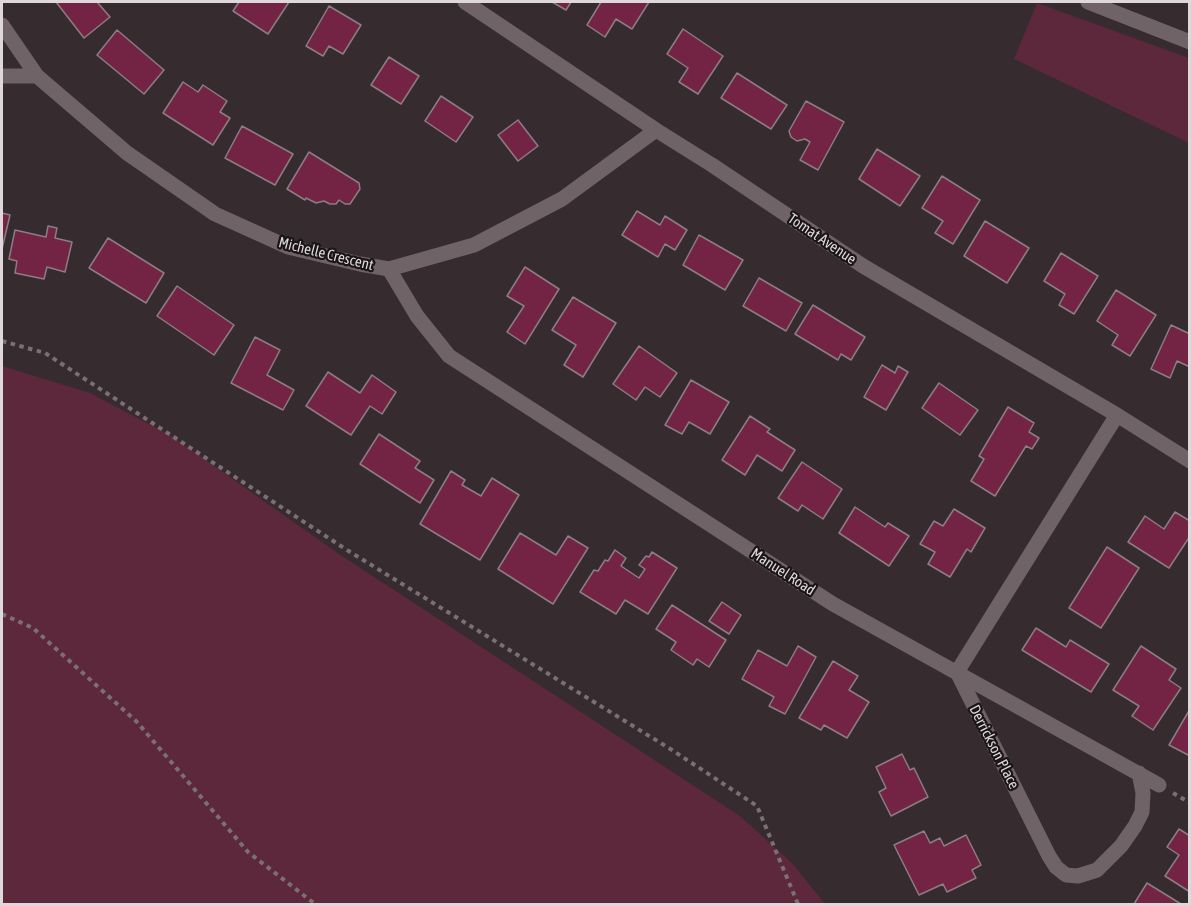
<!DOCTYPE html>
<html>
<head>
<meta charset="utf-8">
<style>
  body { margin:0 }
  #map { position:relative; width:1191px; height:906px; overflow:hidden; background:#362b2f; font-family:"Asap Condensed",sans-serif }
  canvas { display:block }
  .frame { position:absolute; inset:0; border:3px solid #dfd8da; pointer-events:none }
</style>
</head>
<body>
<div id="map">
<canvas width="1191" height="906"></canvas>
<div class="frame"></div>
</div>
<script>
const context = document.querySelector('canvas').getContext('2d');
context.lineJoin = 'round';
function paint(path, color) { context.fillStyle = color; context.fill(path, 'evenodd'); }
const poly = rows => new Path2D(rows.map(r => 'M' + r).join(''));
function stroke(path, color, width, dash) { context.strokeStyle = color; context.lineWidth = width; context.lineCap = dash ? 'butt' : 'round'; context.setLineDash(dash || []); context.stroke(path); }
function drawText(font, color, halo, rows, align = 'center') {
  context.font = font + ' "Asap Condensed",sans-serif'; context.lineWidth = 4.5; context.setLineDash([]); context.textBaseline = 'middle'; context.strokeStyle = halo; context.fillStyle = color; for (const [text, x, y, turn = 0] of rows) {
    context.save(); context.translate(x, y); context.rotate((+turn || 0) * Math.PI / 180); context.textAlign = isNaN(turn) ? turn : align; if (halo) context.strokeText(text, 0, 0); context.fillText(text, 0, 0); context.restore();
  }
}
paint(poly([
  [1037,3,1189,58,1189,143,1014,59],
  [2,366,90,393,170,435,342,556,740,816,793,864,825,904,2,904]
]), '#5d273c');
const building = poly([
  [56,2,97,2,110,17,84,38,56,2],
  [239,2,289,2,268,34,233,11,239,2],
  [552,2,571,2,566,10,552,2],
  [601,2,649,2,632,29,616,19,605,37,587,25,601,2],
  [329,6,361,25,343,54,329,46,323,56,306,46,329,6],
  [683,29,723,56,698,94,679,82,688,68,667,54,683,29],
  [117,30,164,70,144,94,97,55,117,30],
  [389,57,419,76,401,104,371,85,389,57],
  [737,73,787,105,771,129,721,98,737,73],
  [183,82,198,92,203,85,227,101,220,112,230,118,213,145,163,113,183,82],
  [441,96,473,117,456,142,425,121,441,96],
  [806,101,844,122,818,170,800,160,810,142,805,139,797,141,791,137,789,131,806,101],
  [518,120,538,146,518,161,498,135,518,120],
  [242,126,293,154,275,185,225,158,242,126],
  [877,149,920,176,900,206,859,179,877,149],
  [309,152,359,183,360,189,350,204,345,204,339,200,336,204,330,204,324,201,316,203,306,198,305,200,287,189,309,152],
  [942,176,980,200,953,244,935,233,943,221,922,208,942,176],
  [637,211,660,225,665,216,687,230,675,250,665,244,658,257,622,235,637,211],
  [2,213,10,215,2,249,2,213],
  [985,221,1029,248,1007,283,964,256,985,221],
  [48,226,57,228,55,238,72,242,65,272,47,267,44,279,15,273,17,261,9,259,15,230,46,237,48,226],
  [699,235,743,260,725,290,683,265,699,235],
  [108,238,164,273,146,303,89,268,108,238],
  [1061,253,1098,276,1074,314,1059,305,1065,294,1044,281,1061,253],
  [525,267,559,289,525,344,507,332,524,306,507,296,525,267],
  [759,278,802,303,786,331,743,306,759,278],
  [177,286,234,325,214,355,157,316,177,286],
  [1116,290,1156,315,1130,356,1112,345,1118,335,1097,321,1116,290],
  [573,297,616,323,583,377,564,365,576,345,552,330,573,297],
  [813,305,865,337,851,360,841,354,838,360,795,334,813,305],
  [1171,325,1190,334,1190,367,1177,361,1170,378,1151,369,1171,325],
  [255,337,280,350,267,375,294,390,283,410,231,383,255,337],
  [639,346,677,373,660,397,645,387,636,400,613,384,639,346],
  [882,365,895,373,898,366,908,372,886,410,864,397,882,365],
  [328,372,360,393,372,375,396,392,382,414,370,406,351,435,306,406,328,372],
  [691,380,729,402,710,434,689,422,682,434,665,425,691,380],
  [939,383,978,410,960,435,922,408,939,383],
  [1008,407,1034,423,1029,432,1039,438,1032,449,1026,446,995,496,971,481,984,459,979,456,1008,407],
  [750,416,770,429,767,432,795,450,782,471,757,455,745,475,722,460,750,416],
  [379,434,420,461,415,468,434,480,420,503,360,464,379,434],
  [802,462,842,489,823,519,802,505,798,511,778,498,802,462],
  [451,471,465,480,462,485,481,496,492,478,519,495,480,560,420,524,451,471],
  [855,507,885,527,888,523,909,536,889,566,839,533,855,507],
  [954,509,985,528,971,552,967,549,950,577,928,564,935,552,920,544,934,521,943,526,954,509],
  [1175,512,1190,521,1190,536,1169,568,1128,542,1145,516,1164,529,1175,512],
  [520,533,556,555,568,536,588,548,553,604,498,569,520,533],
  [1107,547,1139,568,1101,628,1069,608,1107,547],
  [615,550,626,558,621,566,639,578,645,569,639,565,646,556,649,557,652,552,677,568,648,614,625,600,616,614,580,592,594,570,598,571,605,560,608,561,615,550],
  [722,602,741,615,729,634,709,621,722,602],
  [672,605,726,640,709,667,697,659,693,665,671,650,676,642,656,629,672,605],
  [1036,628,1066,647,1070,640,1109,664,1091,692,1022,650,1036,628],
  [798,646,816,657,785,714,769,706,774,697,742,679,758,650,787,666,798,646],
  [1141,646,1176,669,1169,680,1181,688,1153,730,1132,716,1139,706,1113,690,1141,646],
  [833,661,858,676,849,690,869,702,847,738,824,725,821,730,799,718,833,661],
  [1190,709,1190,756,1169,745,1190,709],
  [902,754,910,770,914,768,928,797,891,816,879,792,886,788,876,767,902,754],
  [1179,829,1190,836,1190,892,1165,876,1179,855,1167,847,1179,829],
  [924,831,930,843,940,838,944,846,966,835,981,865,972,870,976,878,947,892,943,884,919,895,894,845,924,831],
  [1147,883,1181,904,1134,904,1147,883]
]);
paint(building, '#732445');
stroke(building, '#8b7d81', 1.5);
stroke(poly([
  [2,341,45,353,347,550,672,750,757,806,798,904],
  [2,614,33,628,137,722,248,852,315,904],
  [1173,793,1190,803]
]), '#797073', 4, [4.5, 4.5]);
stroke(poly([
  [465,2,656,130,712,165,863,266,1117,415,1190,461],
  [1088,2,1190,42],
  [2,25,37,76,127,153,215,214,288,247,360,264,389,269,474,245,562,199,656,130],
  [2,76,37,76],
  [389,269,417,316,449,356,833,604,1159,785],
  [957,672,1049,856,1056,867,1066,875,1078,876,1097,870,1121,846,1135,826,1142,812,1143,793,1139,773],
  [957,672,1117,415]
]), '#706367', 15);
drawText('15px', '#dfd8da', '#1a1517', [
  ["Tomat Avenue",822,239,34],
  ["Michelle Crescent",326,254,14],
  ["Manuel Road",783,572,33],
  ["Derrickson Place",994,747,63]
]);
</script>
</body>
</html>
